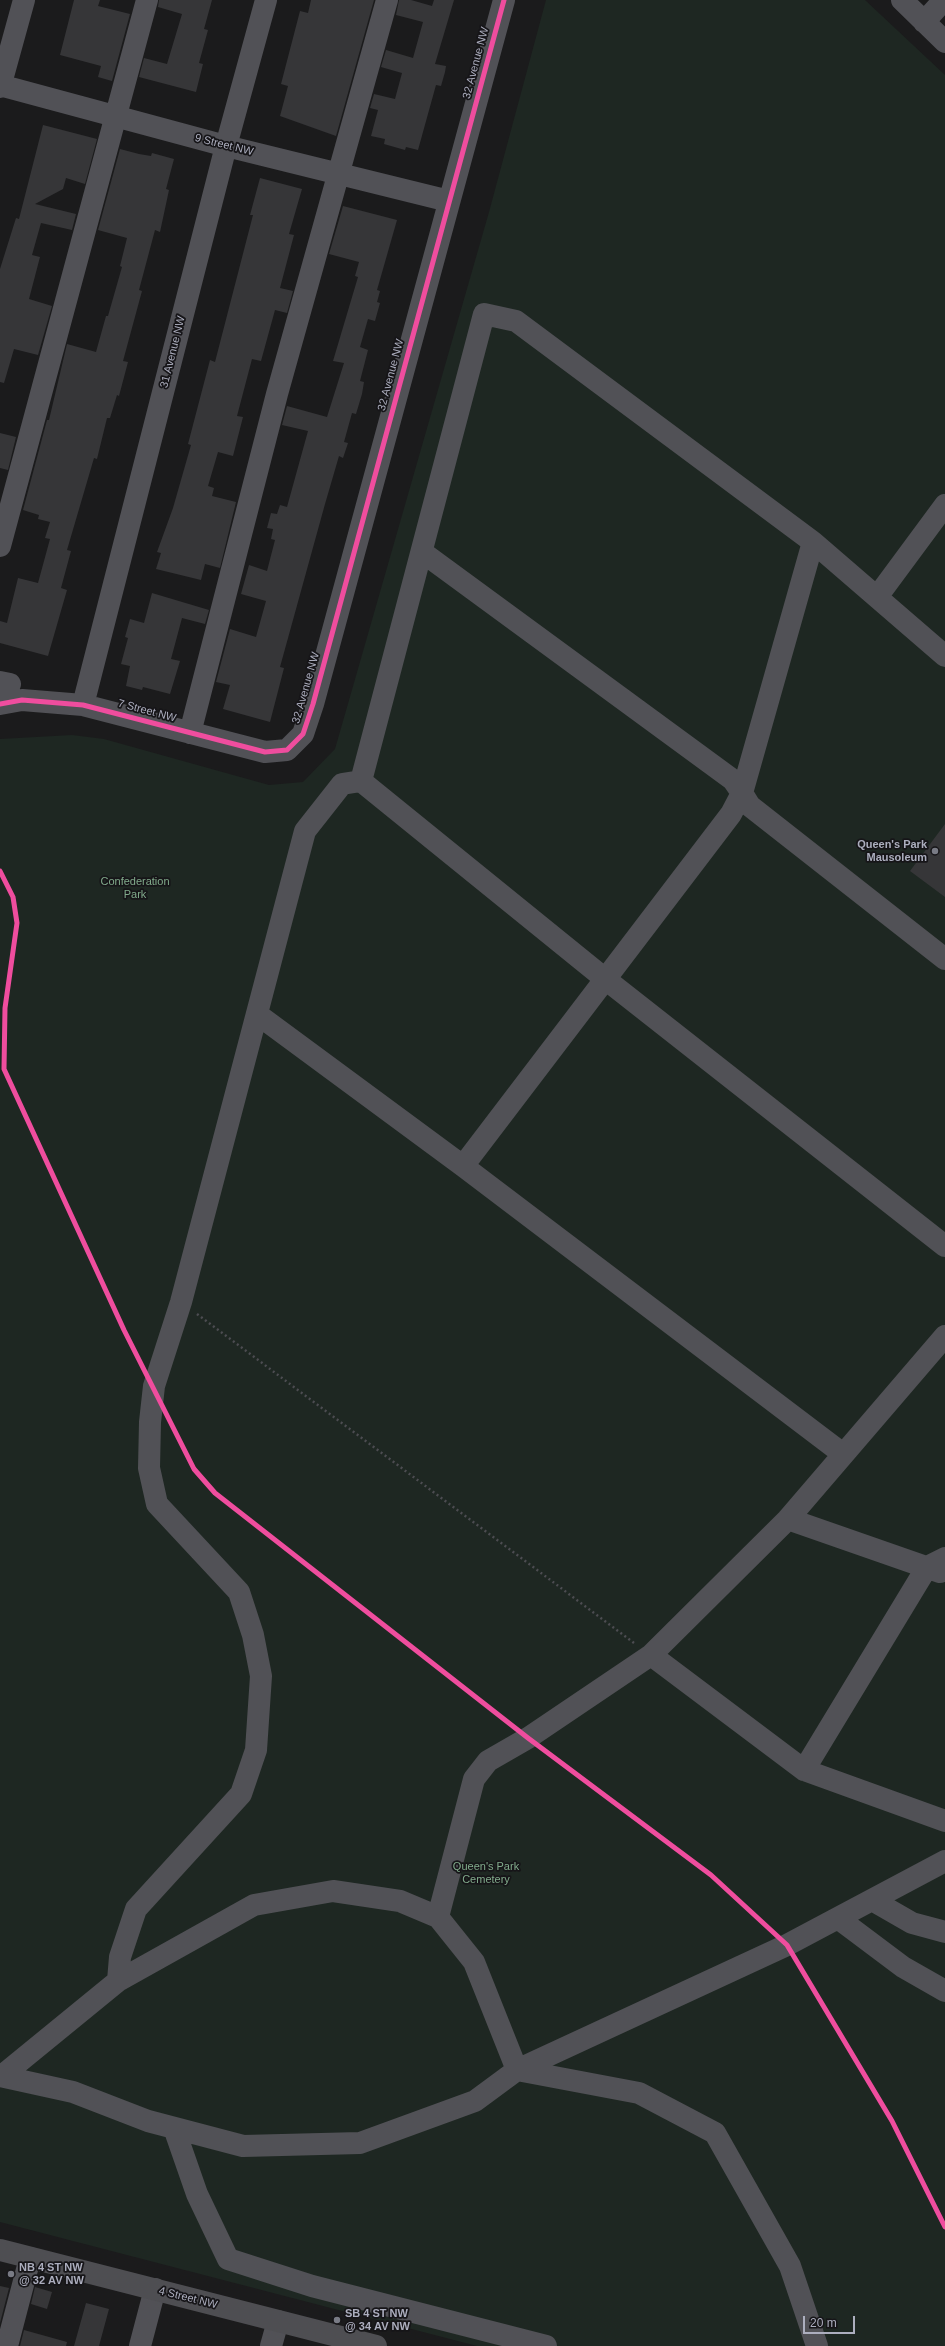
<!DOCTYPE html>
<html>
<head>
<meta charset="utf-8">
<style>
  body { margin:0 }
  #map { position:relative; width:945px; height:2346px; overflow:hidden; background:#1b1b1c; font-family:Helvetica,sans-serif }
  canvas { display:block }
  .scale { position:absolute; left:803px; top:2316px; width:52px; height:18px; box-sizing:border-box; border:2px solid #acaebe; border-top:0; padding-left:5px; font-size:12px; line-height:14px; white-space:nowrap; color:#acaebe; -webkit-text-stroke:3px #161518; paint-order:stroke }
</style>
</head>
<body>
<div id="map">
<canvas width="945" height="2346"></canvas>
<div class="scale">20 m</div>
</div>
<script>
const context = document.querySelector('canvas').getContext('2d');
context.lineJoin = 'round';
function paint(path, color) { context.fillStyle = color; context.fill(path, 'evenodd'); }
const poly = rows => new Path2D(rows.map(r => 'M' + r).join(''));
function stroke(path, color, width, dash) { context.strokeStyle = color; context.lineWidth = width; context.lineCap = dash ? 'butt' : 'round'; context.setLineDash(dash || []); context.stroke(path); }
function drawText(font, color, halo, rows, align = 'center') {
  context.font = font + ' Helvetica,sans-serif'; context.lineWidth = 3.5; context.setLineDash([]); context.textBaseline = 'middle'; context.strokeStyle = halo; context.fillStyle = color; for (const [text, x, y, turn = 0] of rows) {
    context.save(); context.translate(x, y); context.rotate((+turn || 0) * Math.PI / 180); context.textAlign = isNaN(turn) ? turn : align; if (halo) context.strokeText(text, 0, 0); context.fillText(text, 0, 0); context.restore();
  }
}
paint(poly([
  [546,0,865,0,945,75,945,2346,477,2346,0,2222,0,739,72,735,104,739,269,785,303,782,335,749,489,212]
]), '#1e2722');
paint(poly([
  [74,0,100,0,98,6,130,14,112,81,98,77,101,66,60,55],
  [159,0,212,0,204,29,208,30,199,63,203,64,196,92,139,77,144,58,167,64,182,14,158,7],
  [311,0,374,0,336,136,280,116,288,86,281,84,300,11,308,13],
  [399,0,411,0,432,6,434,0,454,0,435,64,446,66,445,72,441,86,436,85,418,150,406,147,405,150,384,144,385,139,371,136,378,110,370,108,374,94,395,99,402,73,381,67,386,50,413,58,423,22,396,15],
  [43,125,97,139,85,184,66,178,63,189,35,204,76,214,72,230,41,223,32,255,40,257,29,299,52,306,38,355,14,349,4,383,0,382,0,269,16,218,19,219],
  [120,149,139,154,151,156,152,153,174,159,166,189,169,190,160,232,155,230,139,290,142,291,123,361,128,362,119,396,117,395,110,418,107,418,97,459,94,458,67,550,71,551,61,588,67,590,48,656,0,643,0,621,7,623,18,578,38,583,50,539,45,538,50,522,38,519,39,515,23,510,47,420,49,420,67,344,96,352,106,316,108,316,122,267,120,266,127,238,98,230],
  [260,178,302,189,289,234,294,235,280,288,293,291,287,313,275,310,261,361,252,359,237,416,243,417,233,456,218,452,208,486,214,488,212,496,236,502,220,568,205,564,201,580,156,569,161,553,157,552,173,508,191,445,188,444,210,360,215,362,253,215,250,215],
  [343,206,397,220,377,290,380,291,377,302,380,303,375,321,368,319,360,347,368,350,360,381,364,382,362,394,356,414,352,413,344,442,348,443,343,458,339,456,325,504,280,667,284,668,270,722,223,709,230,685,216,682,230,629,256,637,266,601,241,594,249,565,267,571,275,540,271,539,273,529,267,528,271,513,277,514,280,505,287,507,308,431,282,425,287,406,327,417,344,363,333,361,358,277,355,276,359,262,329,254],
  [0,433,16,437,8,470,0,468],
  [152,593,209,610,205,624,182,618,171,659,180,661,170,694,143,687,142,690,126,686,130,666,121,664,128,638,125,637,130,619,144,623],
  [945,824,945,897,910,871],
  [0,2286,9,2288,0,2323],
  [35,2287,52,2292,47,2309,31,2304],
  [86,2303,109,2309,99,2346,74,2346],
  [24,2330,67,2342,66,2346,20,2346]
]), '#363638');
stroke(poly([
  [197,1314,634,1643]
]), '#4c4c51', 2.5, [2, 3]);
stroke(poly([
  [902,0,945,42],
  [924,22,944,0],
  [0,85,226,146,449,201],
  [0,87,24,0],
  [813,542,945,656],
  [0,546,147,0],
  [422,552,733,780,742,793],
  [877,597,945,505],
  [0,682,10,684],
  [0,704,22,700,83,705,265,752,287,750,303,734,313,704,504,0],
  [83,705,226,146,266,0],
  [190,733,277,394,387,0],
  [361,781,484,314,516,321,813,542,742,793],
  [257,1014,463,1166,843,1454],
  [463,1166,731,814,742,793,750,806,945,959],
  [788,1519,940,1572],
  [651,1655,804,1770,945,1821],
  [804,1770,927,1567,945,1558],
  [872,1900,912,1923,945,1932],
  [438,1917,474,1779,488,1761,528,1738,651,1655,788,1519,945,1336],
  [839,1919,903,1967,945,1991],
  [118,1981,120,1957,136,1909,241,1794,256,1750,261,1676,253,1635,239,1592,157,1504,149,1468,150,1422,154,1386,181,1302,305,831,342,784,361,781,604,978,945,1246],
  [517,2070,787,1945,945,1861],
  [517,2070,639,2093,715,2133,790,2266,817,2346],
  [0,2076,73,2092,148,2121,243,2146,360,2143,475,2101,517,2070,474,1962,438,1917,400,1901,333,1891,254,1905,118,1981,3,2075],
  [174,2128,197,2194,228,2259,312,2286,546,2346],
  [7,2346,30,2258],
  [140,2346,155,2289],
  [271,2346,278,2321]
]), '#515156', 22);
stroke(poly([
  [0,2250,376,2346]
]), '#4e4e52', 22);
stroke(poly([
  [0,704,22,700,83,705,265,752,287,750,303,734,313,704,504,0],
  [0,871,13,897,17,923,5,1008,4,1069,124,1330,194,1469,215,1493,528,1738,711,1875,787,1945,892,2121,945,2227]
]), '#ef4d9e', 5);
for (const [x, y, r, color] of [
  [935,851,4,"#797b85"],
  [11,2274,4,"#797b85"],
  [337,2320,4,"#797b85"]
]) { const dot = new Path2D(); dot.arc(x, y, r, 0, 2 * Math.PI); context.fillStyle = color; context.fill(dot); stroke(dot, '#161518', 1.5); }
drawText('11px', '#acaebe', '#161518', [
  ["32 Avenue NW",476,63,-75],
  ["9 Street NW",224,145,14],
  ["31 Avenue NW",173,352,-76],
  ["32 Avenue NW",391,375,-75],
  ["32 Avenue NW",306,688,-74],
  ["7 Street NW",147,711,15],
  ["4 Street NW",188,2298,14]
]);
drawText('bold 11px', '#acaebe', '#161518', [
  ["Queen's Park",927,845,"right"],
  ["Mausoleum",927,858,"right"],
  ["NB 4 ST NW",19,2268],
  ["@ 32 AV NW",19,2281],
  ["SB 4 ST NW",345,2314],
  ["@ 34 AV NW",345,2327]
], 'left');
drawText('11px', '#81aa8b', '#161518', [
  ["Confederation",135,882],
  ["Park",135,895],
  ["Queen's Park",486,1867],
  ["Cemetery",486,1880]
]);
</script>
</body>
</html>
